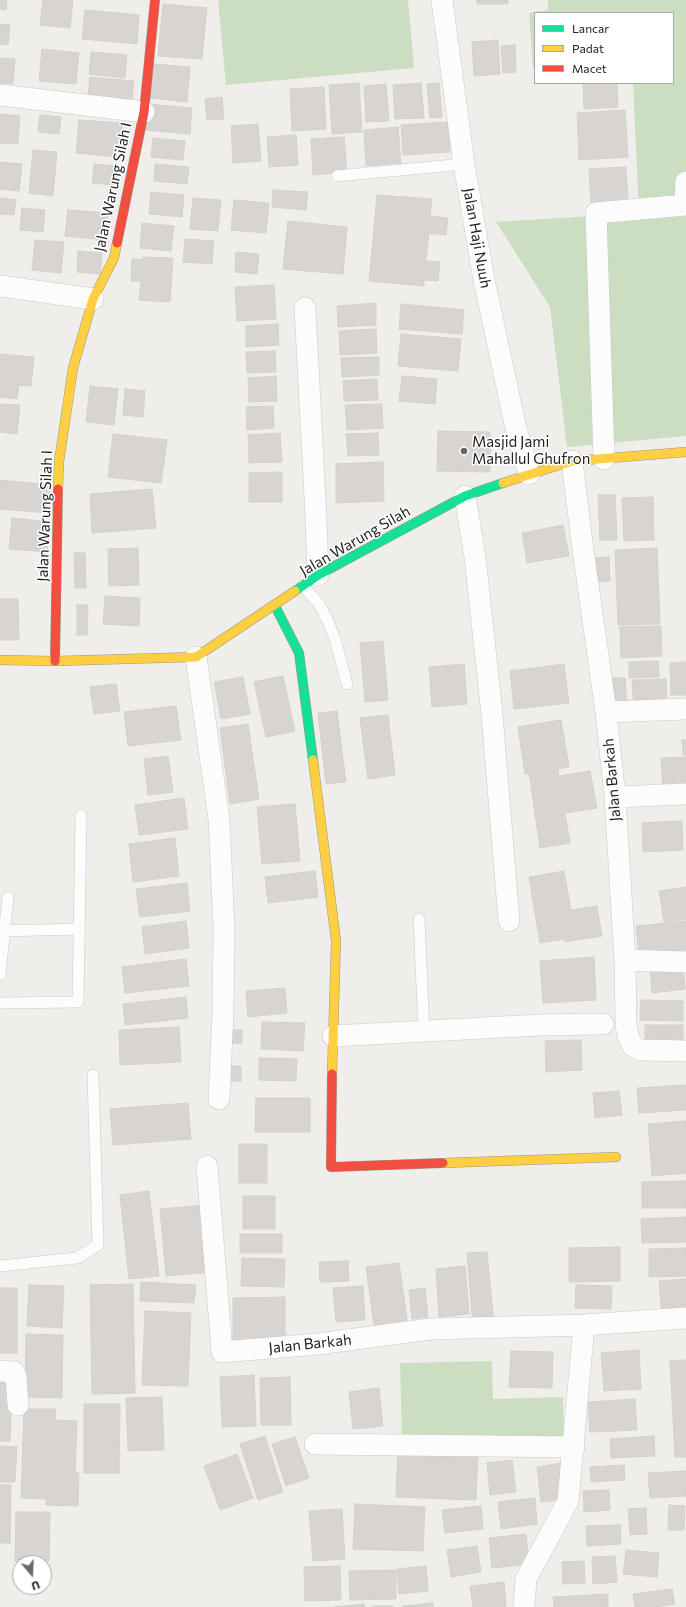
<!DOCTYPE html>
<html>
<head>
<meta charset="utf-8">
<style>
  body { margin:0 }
  #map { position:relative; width:686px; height:1607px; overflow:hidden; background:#f0eeeb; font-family:Commissioner,sans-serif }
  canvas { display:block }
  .legend { position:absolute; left:534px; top:12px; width:140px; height:72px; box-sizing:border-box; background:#fff; border:1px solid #a7a7a7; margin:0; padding:5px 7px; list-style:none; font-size:12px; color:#222 }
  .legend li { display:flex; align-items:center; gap:8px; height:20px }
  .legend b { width:20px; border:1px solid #a7a7a7 }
  .north { position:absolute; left:12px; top:1555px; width:40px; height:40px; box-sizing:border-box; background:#fff; border:1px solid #a7a7a7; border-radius:50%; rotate:161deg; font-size:11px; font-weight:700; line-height:16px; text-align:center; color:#222 }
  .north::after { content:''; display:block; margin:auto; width:14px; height:18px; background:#6a6968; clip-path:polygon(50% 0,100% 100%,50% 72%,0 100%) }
</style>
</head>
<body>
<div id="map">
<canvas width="686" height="1607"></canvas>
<ul class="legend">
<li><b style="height:5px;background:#16e098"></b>Lancar</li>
<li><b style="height:5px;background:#ffcf43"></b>Padat</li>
<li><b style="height:5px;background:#f24e42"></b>Macet</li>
</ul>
<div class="north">U</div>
</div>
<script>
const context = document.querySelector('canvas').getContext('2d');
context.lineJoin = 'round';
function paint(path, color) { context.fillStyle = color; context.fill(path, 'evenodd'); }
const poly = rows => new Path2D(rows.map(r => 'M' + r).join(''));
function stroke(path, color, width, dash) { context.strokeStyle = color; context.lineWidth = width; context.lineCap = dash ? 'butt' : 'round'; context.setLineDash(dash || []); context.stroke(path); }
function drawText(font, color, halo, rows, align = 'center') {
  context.font = font + ' Commissioner,sans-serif'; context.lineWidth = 3; context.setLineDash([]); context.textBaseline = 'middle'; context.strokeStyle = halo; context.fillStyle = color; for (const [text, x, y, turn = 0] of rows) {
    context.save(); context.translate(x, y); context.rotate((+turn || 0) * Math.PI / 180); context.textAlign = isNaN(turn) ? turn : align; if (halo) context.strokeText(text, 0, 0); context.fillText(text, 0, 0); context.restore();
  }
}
paint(poly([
  [218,0,408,0,414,68,226,85],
  [548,0,686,0,686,436,567,447,550,307,496,222,639,213,633,83,673,83,673,13,535,13,535,68,533,68,529,13,548,10],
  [492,1361,493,1399,563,1397,564,1437,402,1441,400,1363]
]), '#cbdec1');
const building = poly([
  [0,0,7,0,6,10,0,9,0,0],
  [43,0,73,0,70,28,40,25,43,0],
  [477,0,508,0,508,4,477,4,477,0],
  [163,4,207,8,202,59,158,56,163,4],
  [85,10,139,15,137,44,82,39,85,10],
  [0,24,10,25,8,45,0,44,0,24],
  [498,40,500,74,474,76,472,42,498,40],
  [515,45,516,72,503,73,501,46,515,45],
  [42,49,79,53,76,84,39,81,42,49],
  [91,52,127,55,125,78,89,74,91,52],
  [0,58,15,59,13,84,0,83,0,58],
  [153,64,190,67,187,102,150,98,153,64],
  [90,77,134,81,131,108,87,104,90,77],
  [359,83,362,132,332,134,329,85,359,83],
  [421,83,424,118,395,119,393,85,421,83],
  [439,83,442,117,430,118,427,84,439,83],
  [583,83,617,83,618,107,584,109,583,83],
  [386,84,389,121,366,122,364,86,386,84],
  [324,87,326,129,292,131,290,89,324,87],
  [222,97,224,119,207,120,205,99,222,97],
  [148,104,192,108,190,134,145,130,148,104],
  [625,110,628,157,579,160,577,113,625,110],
  [0,114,20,116,18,144,0,143,0,114],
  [40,115,61,117,59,134,38,132,40,115],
  [79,120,123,123,119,157,76,153,79,120],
  [448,122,450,152,403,155,401,125,448,122],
  [258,124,261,161,233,163,231,126,258,124],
  [398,127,401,163,366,166,364,130,398,127],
  [296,135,298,165,269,167,267,137,296,135],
  [344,137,347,172,313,175,311,139,344,137],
  [153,138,185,141,183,160,151,157,153,138],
  [33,150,57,152,53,196,29,193,33,150],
  [0,162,22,164,19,191,0,189,0,162],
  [94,164,116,166,114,185,92,183,94,164],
  [155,164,189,167,187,184,154,181,155,164],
  [626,167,628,200,591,203,589,169,626,167],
  [273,190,308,192,306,210,272,207,273,190],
  [151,192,184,195,182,217,149,214,151,192],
  [377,195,432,199,430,216,448,218,446,235,429,233,426,261,440,262,438,281,424,280,424,286,369,281,377,195],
  [0,198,16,200,14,215,0,214,0,198],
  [193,198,221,200,218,231,190,229,193,198],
  [234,200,269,203,266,233,231,230,234,200],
  [22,208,45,210,43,232,20,230,22,208],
  [68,210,108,213,106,240,65,236,68,210],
  [288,221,347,227,343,274,283,269,288,221],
  [142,223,174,226,171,251,140,248,142,223],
  [185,239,214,241,212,264,183,262,185,239],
  [35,240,64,242,61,273,32,270,35,240],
  [78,251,102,253,100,274,77,272,78,251],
  [236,252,259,254,257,274,235,272,236,252],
  [143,257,173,258,170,302,139,300,141,281,131,281,132,259,143,260,143,257],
  [274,285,276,319,237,321,235,287,274,285],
  [376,303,376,325,338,327,337,306,376,303],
  [401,304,464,310,462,334,399,329,401,304],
  [278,324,279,345,246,347,246,326,278,324],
  [376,329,377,353,340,355,339,331,376,329],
  [401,334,461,339,458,371,398,366,401,334],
  [275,351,276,372,247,373,246,352,275,351],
  [0,354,34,357,31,386,19,385,17,399,0,397,0,354],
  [379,357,379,375,342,377,341,358,379,357],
  [276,376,277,401,249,402,248,378,276,376],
  [402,376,437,379,435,404,399,401,402,376],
  [377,379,378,400,344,401,343,381,377,379],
  [90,386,118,389,114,425,86,422,90,386],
  [125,389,145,391,143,417,123,415,125,389],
  [0,404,20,405,17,434,0,432,0,404],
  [382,404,383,428,347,430,345,405,382,404],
  [273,406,274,428,247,430,246,407,273,406],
  [438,431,490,432,490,472,437,471,438,431],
  [280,433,282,462,249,463,248,435,280,433],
  [378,433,379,455,348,456,346,434,378,433],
  [113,434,167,440,161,483,108,477,113,434],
  [383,462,384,501,336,503,336,464,383,462],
  [282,472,282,502,249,502,249,473,282,472],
  [0,480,50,485,48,513,0,509,0,480],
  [152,489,156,528,92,533,90,494,152,489],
  [598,495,615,495,617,540,600,540,598,495],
  [653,497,654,540,624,541,622,498,653,497],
  [12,518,50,522,47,552,9,549,12,518],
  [563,525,569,556,527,563,522,533,563,525],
  [138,548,139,585,109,586,108,549,138,548],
  [657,548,660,624,618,625,615,550,657,548],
  [74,553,85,553,86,588,75,588,74,553],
  [609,557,610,581,592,582,592,558,609,557],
  [105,596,140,598,139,626,103,624,105,596],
  [0,599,18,599,19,640,0,640,0,599],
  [77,605,88,605,87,635,77,635,77,605],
  [661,626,662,656,621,658,620,627,661,626],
  [383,641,388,700,365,702,360,643,383,641],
  [658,661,659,677,629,678,629,662,658,661],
  [686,662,686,695,671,695,670,663,686,662],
  [464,664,467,704,432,707,429,667,464,664],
  [564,664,569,703,514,709,510,671,564,664],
  [283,676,295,731,266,737,254,682,283,676],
  [243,677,250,714,221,719,214,682,243,677],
  [611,678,625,678,627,707,612,708,611,678],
  [666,679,667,707,634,708,632,680,666,679],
  [116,684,120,711,94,714,90,687,116,684],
  [176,706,181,740,128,746,124,712,176,706],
  [337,711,346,782,326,784,318,713,337,711],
  [388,715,395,775,368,779,360,718,388,715],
  [561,720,569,767,558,769,559,776,590,771,597,808,565,813,570,843,540,848,529,773,525,774,518,727,561,720],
  [248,724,259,799,230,804,220,728,248,724],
  [682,740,686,740,686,755,683,755,682,740],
  [168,756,173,792,148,795,144,759,168,756],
  [686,757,686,791,663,792,661,758,686,757],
  [184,798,188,829,139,835,135,805,184,798],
  [295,804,300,861,262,864,257,807,295,804],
  [682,821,683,850,643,852,642,823,682,821],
  [175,838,179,876,133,882,129,844,175,838],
  [315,871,318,897,268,903,265,877,315,871],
  [564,871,571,910,597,906,602,936,565,942,565,939,540,943,529,877,564,871],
  [187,883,190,911,140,917,136,889,187,883],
  [686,887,686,919,664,922,659,891,686,887],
  [186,921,189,948,145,954,142,927,186,921],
  [686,921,686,950,639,954,636,926,686,921],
  [594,957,596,1000,543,1003,540,961,594,957],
  [186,959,189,986,125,993,122,967,186,959],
  [683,964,685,989,652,993,650,968,683,964],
  [285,988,287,1013,248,1017,246,991,285,988],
  [186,997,188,1018,125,1025,123,1004,186,997],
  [641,1000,683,1001,683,1021,640,1020,641,1000],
  [262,1022,305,1023,303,1051,261,1049,262,1022],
  [645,1025,683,1025,683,1048,645,1048,645,1025],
  [179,1027,181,1062,120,1065,119,1030,179,1027],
  [231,1030,242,1030,242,1043,231,1043,231,1030],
  [581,1040,582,1070,546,1072,545,1041,581,1040],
  [259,1058,297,1059,296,1081,259,1080,259,1058],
  [226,1066,241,1066,241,1081,226,1081,226,1066],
  [686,1085,686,1110,639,1113,637,1088,686,1085],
  [619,1091,622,1115,595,1118,593,1093,619,1091],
  [256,1098,310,1098,310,1132,255,1132,256,1098],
  [188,1103,191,1139,113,1145,110,1109,188,1103],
  [686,1121,686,1173,652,1176,648,1124,686,1121],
  [239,1144,267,1144,267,1183,239,1183,239,1144],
  [686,1181,686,1208,642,1208,642,1182,686,1181],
  [149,1191,159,1276,129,1279,120,1195,149,1191],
  [243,1196,275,1196,275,1229,243,1229,243,1196],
  [206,1205,212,1272,166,1276,160,1209,206,1205],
  [686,1217,686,1242,642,1243,641,1219,686,1217],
  [240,1234,282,1234,282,1253,240,1253,240,1234],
  [620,1247,620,1281,569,1282,569,1248,620,1247],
  [686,1248,686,1276,649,1277,649,1249,686,1248],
  [487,1252,494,1324,473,1326,467,1253,487,1252],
  [242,1258,285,1259,284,1287,241,1286,242,1258],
  [348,1261,349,1281,320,1282,319,1262,348,1261],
  [399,1263,407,1320,374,1325,366,1267,399,1263],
  [465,1266,469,1314,439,1317,436,1269,465,1266],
  [686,1279,686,1315,662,1317,659,1281,686,1279],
  [141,1282,196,1285,194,1303,140,1301,141,1282],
  [133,1284,135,1393,92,1394,90,1285,133,1284],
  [29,1285,64,1286,62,1328,27,1326,29,1285],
  [576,1285,612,1286,611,1309,575,1308,576,1285],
  [363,1286,365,1320,336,1322,333,1288,363,1286],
  [0,1288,17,1288,17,1353,0,1353,0,1288],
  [425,1288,428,1317,412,1319,409,1290,425,1288],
  [285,1297,285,1344,233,1344,233,1298,285,1297],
  [145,1311,191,1313,188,1386,142,1385,145,1311],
  [26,1334,63,1335,62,1398,25,1397,26,1334],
  [639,1350,641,1389,604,1391,601,1353,639,1350],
  [511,1351,553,1352,552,1388,509,1387,511,1351],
  [686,1360,686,1457,675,1457,670,1361,686,1360],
  [254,1375,256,1426,222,1427,220,1377,254,1375],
  [290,1377,291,1425,261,1425,260,1378,290,1377],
  [0,1380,12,1380,10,1441,0,1441,0,1380],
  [379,1388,383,1426,353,1429,349,1392,379,1388],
  [162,1397,164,1450,128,1451,126,1398,162,1397],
  [635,1399,637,1430,590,1432,588,1402,635,1399],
  [84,1404,120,1404,119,1473,84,1473,84,1404],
  [24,1409,56,1409,55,1420,77,1421,75,1473,79,1473,78,1506,46,1505,46,1499,21,1498,24,1409],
  [265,1436,283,1492,258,1500,240,1444,265,1436],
  [654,1436,655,1456,611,1458,610,1439,654,1436],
  [295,1437,309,1478,286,1486,272,1444,295,1437],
  [0,1446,17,1447,15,1482,0,1482,0,1446],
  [398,1449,478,1452,476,1500,396,1497,398,1449],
  [237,1454,253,1498,220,1510,204,1466,237,1454],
  [512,1460,516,1492,490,1495,487,1463,512,1460],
  [562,1463,566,1499,541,1502,537,1467,562,1463],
  [624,1465,625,1480,591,1482,590,1467,624,1465],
  [686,1471,686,1496,650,1498,648,1473,686,1471],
  [0,1485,11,1485,10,1543,0,1543,0,1485],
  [609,1490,610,1510,584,1512,583,1491,609,1490],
  [535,1498,537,1524,501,1529,498,1502,535,1498],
  [355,1504,425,1507,423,1551,353,1549,355,1504],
  [669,1505,685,1506,684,1530,668,1530,669,1505],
  [481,1506,483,1529,445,1533,442,1510,481,1506],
  [646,1508,647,1534,630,1535,628,1509,646,1508],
  [342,1509,345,1559,313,1561,309,1511,342,1509],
  [16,1512,50,1512,49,1561,15,1561,16,1512],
  [620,1525,621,1544,587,1546,586,1526,620,1525],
  [526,1534,529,1564,492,1568,489,1538,526,1534],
  [477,1546,481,1572,451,1577,447,1550,477,1546],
  [626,1550,659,1553,657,1577,623,1574,626,1550],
  [615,1556,617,1582,593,1584,592,1557,615,1556],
  [584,1561,585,1583,563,1584,562,1562,584,1561],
  [340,1566,341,1600,305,1601,304,1567,340,1566],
  [426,1566,428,1591,399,1594,397,1569,426,1566],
  [396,1570,396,1599,350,1600,349,1571,396,1570],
  [504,1582,506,1607,473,1607,470,1586,504,1582],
  [672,1589,675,1604,656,1607,635,1607,633,1594,672,1589],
  [608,1594,608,1607,554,1607,553,1597,608,1594],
  [433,1603,433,1607,403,1607,403,1606,433,1603],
  [364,1604,365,1607,335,1607,364,1604],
  [373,1606,393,1606,393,1607,373,1607,373,1606]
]);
paint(building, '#d7d4d2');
stroke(building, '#d3d0cc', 1);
const lane = poly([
  [337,176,464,164],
  [303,586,319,604,327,619,335,639,347,684],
  [419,919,424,1032],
  [0,931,80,929],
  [0,975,8,897],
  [0,1003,78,1002,81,815],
  [0,1266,77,1258,98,1245,93,1075]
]);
const street = poly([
  [442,0,464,164,484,280,515,424,529,474],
  [0,95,144,112],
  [0,286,93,299],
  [305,308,316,517,318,575],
  [604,459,596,213,685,205,686,182],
  [572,461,583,550,606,712,615,797,625,960,626,1025,628,1036,632,1045,640,1050,686,1051],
  [465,496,475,557,492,714,509,921],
  [196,657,219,819,224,928,223,1012,219,1099],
  [606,712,686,709],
  [615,797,686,794],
  [625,960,686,962],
  [333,1036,540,1025,603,1024],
  [207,1166,222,1352,318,1344,431,1329,584,1325,686,1318],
  [0,1371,14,1372,16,1377,18,1405],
  [315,1444,574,1447],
  [524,1607,526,1579,568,1501,584,1325]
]);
const fast = poly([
  [295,591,318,575,465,496,503,483],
  [275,606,299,653,313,760]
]);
const slow = poly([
  [503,483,572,461,686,452],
  [58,489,59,462,73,368,93,299,114,258,117,243],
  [0,660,55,661,196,657,295,591],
  [313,760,336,941,332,1074],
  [443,1163,616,1157]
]);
const jam = poly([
  [117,243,144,112,155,0],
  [55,661,58,489],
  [332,1074,331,1167,443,1163]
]);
stroke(lane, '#c9c8c7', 12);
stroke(street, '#c9c8c7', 22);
stroke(fast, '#999a82', 10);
stroke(slow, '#999a82', 10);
stroke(jam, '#999a82', 10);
stroke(lane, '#fdfcfc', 11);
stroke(street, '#fdfcfc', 21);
stroke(fast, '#16e098', 9);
stroke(slow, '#ffcf43', 9);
stroke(jam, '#f24e42', 9);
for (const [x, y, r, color] of [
  [464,451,4,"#6a6968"]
]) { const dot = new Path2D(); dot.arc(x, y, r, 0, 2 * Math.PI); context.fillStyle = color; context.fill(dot); stroke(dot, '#fff', 1.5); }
drawText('15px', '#222', '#fff', [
  ["Jalan Warung Silah I",113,187,-78],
  ["Jalan Haji Nuuh",477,238,80],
  ["Jalan Warung Silah I",45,516,-88],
  ["Jalan Warung Silah",355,541,-30],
  ["Jalan Barkah",612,780,-95],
  ["Jalan Barkah",310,1344,-6]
]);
drawText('15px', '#222', '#fff', [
  ["Masjid Jami",472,442],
  ["Mahallul Ghufron",472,459]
], 'left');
</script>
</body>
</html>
